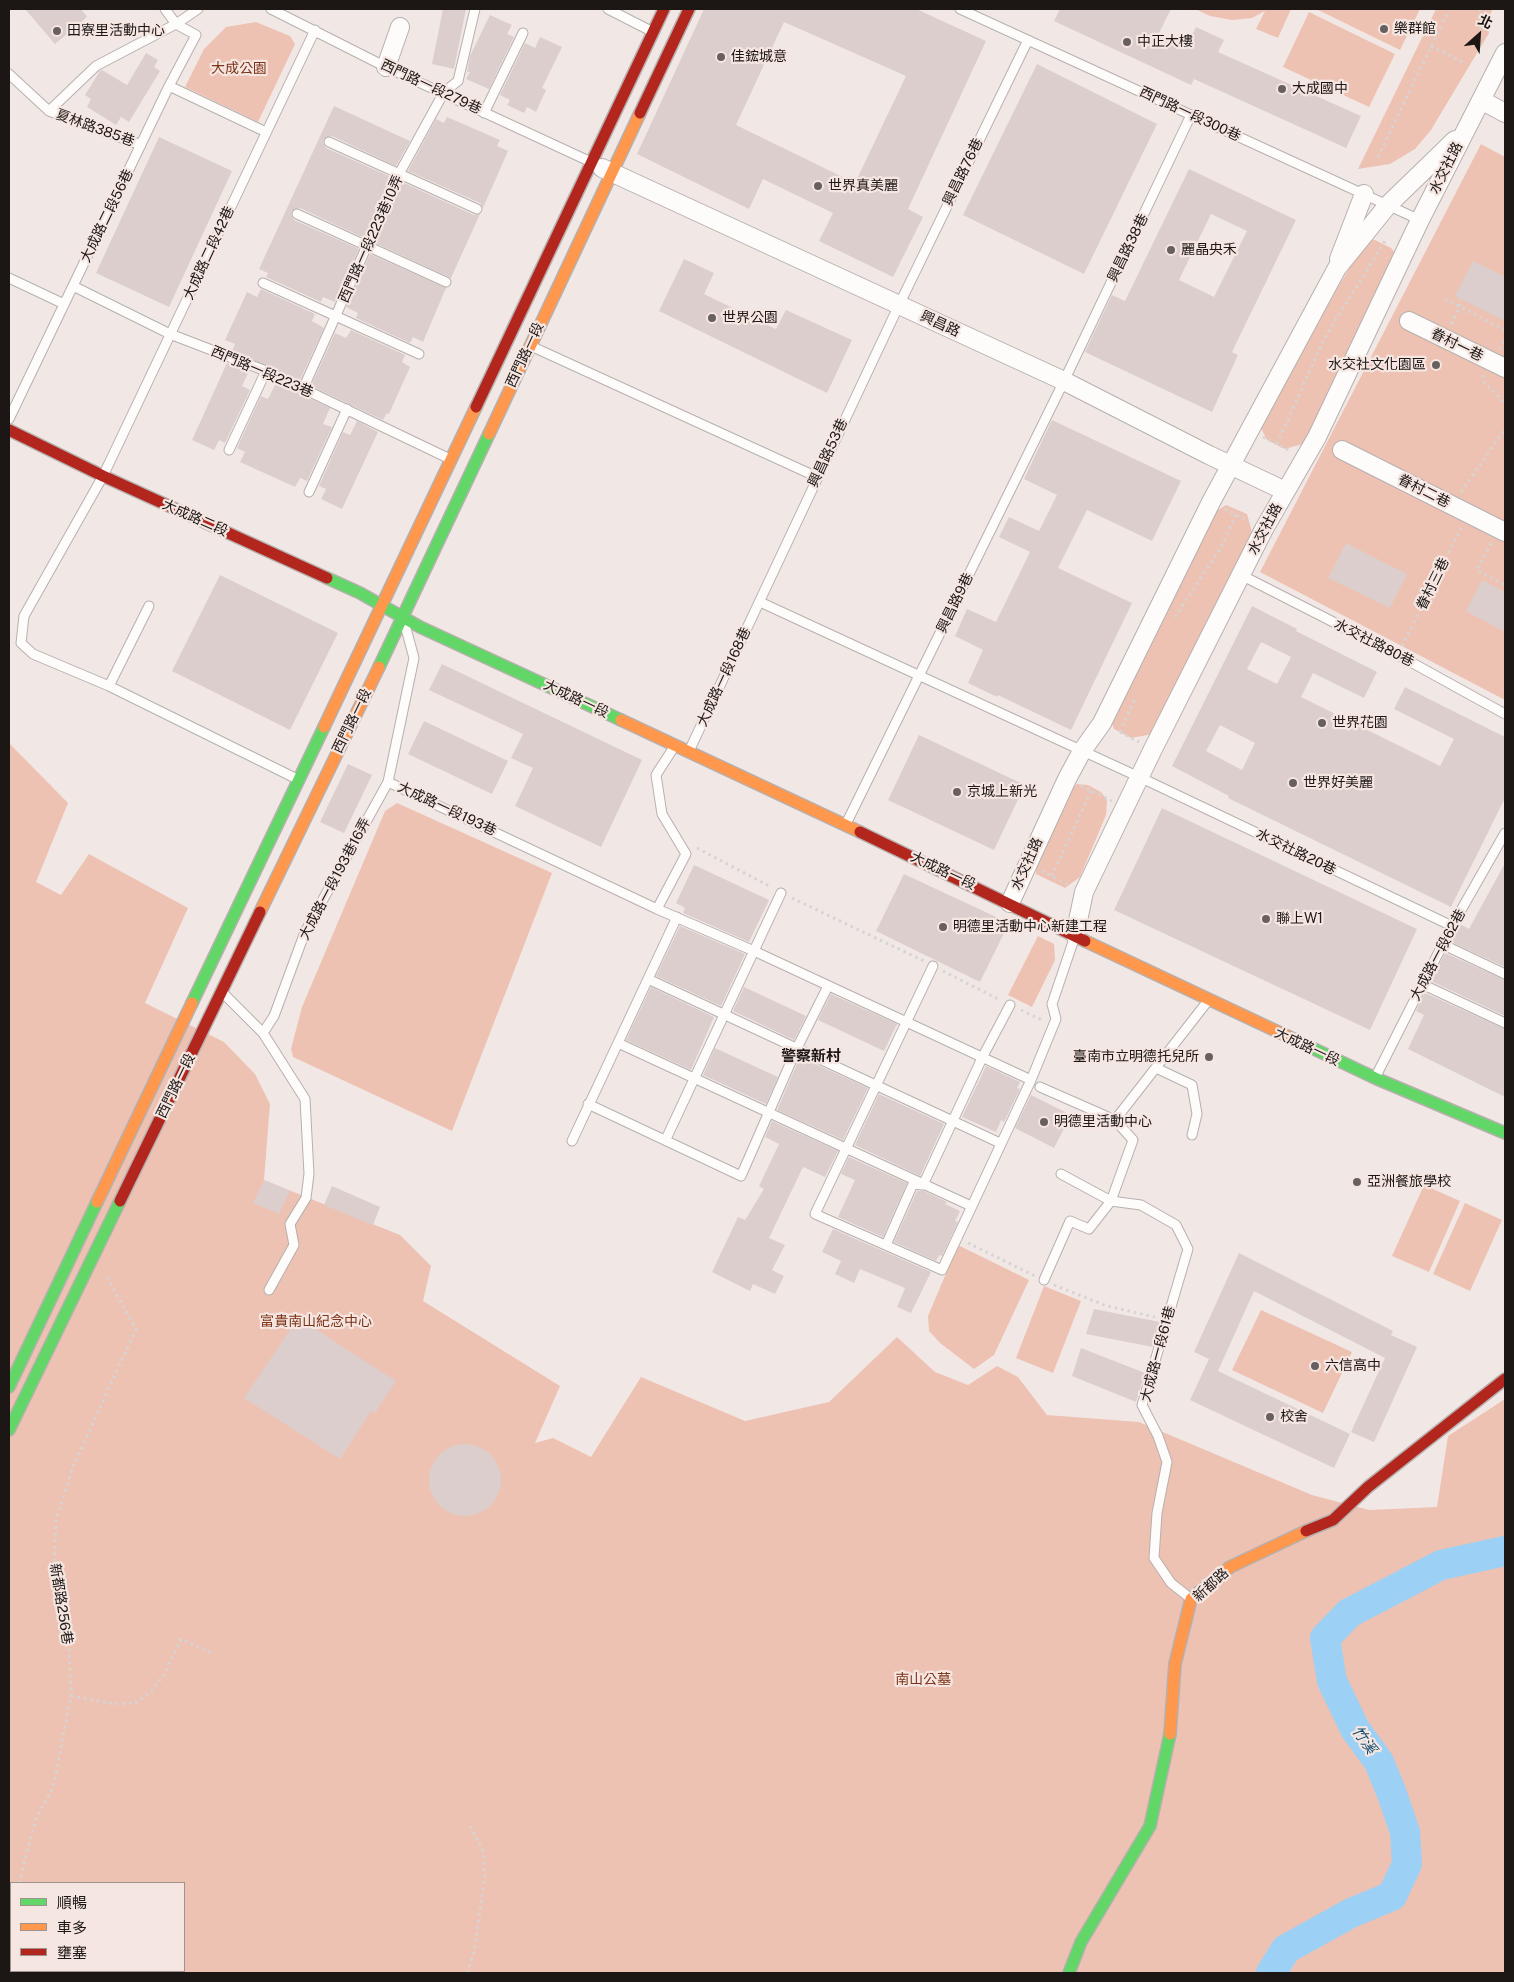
<!DOCTYPE html>
<html>
<head>
<meta charset="utf-8">
<style>
  body { margin:0 }
  #map { position:relative; width:1514px; height:1982px; overflow:hidden; background:#f1e8e6; font-family:"Public Sans","Noto Sans TC",sans-serif }
  canvas { display:block }
  .frame { position:absolute; inset:0; border:10px solid #1c1715; pointer-events:none }
  .legend { position:absolute; left:10px; top:1882px; width:175px; height:90px; box-sizing:border-box; background:#f5e6e1; border:1px solid #9e938f; margin:0; padding:6px 9px; list-style:none; font-size:15px; color:#1c1715 }
  .legend li { display:flex; align-items:center; gap:10px; height:25px }
  .legend b { width:25px; border:1px solid #9e938f }
  .north { position:absolute; left:1454px; top:10px; width:50px; height:50px; -webkit-text-stroke:4px #f5e6e1; paint-order:stroke; rotate:26deg; font-size:14px; font-weight:700; line-height:20px; text-align:center; color:#1c1715 }
  .north::after { content:''; display:block; margin:auto; width:18px; height:22px; background:#1c1715; clip-path:polygon(50% 0,100% 100%,50% 72%,0 100%) }
</style>
</head>
<body>
<div id="map">
<canvas width="1514" height="1982"></canvas>
<div class="frame"></div>
<ul class="legend">
<li><b style="height:6px;background:#63d668"></b>順暢</li>
<li><b style="height:6px;background:#ff974d"></b>車多</li>
<li><b style="height:6px;background:#b3261e"></b>壅塞</li>
</ul>
<div class="north">北</div>
</div>
<script>
const context = document.querySelector('canvas').getContext('2d');
context.lineJoin = 'round';
function paint(path, color) { context.fillStyle = color; context.fill(path, 'evenodd'); }
const poly = rows => new Path2D(rows.map(r => 'M' + r).join(''));
function stroke(path, color, width, dash) { context.strokeStyle = color; context.lineWidth = width; context.lineCap = dash ? 'butt' : 'round'; context.setLineDash(dash || []); context.stroke(path); }
function drawText(font, color, halo, rows, align = 'center') {
  context.font = font + ' "Public Sans","Noto Sans TC",sans-serif'; context.lineWidth = 4.5; context.setLineDash([]); context.textBaseline = 'middle'; context.strokeStyle = halo; context.fillStyle = color; for (const [text, x, y, turn = 0] of rows) {
    context.save(); context.translate(x, y); context.rotate((+turn || 0) * Math.PI / 180); context.textAlign = isNaN(turn) ? turn : align; if (halo) context.strokeText(text, 0, 0); context.fillText(text, 0, 0); context.restore();
  }
}
paint(poly([
  [1195,9,1291,9,1278,38,1256,29,1265,11,1252,18,1232,20,1210,16],
  [1316,9,1420,9,1400,50],
  [1436,9,1493,9,1486,22,1489,33,1431,130,1415,149,1390,164,1358,169],
  [1309,12,1395,54,1369,107,1283,67],
  [256,22,290,36,295,44,258,122,185,87,204,49,226,27],
  [1481,144,1505,157,1505,700,1260,572],
  [1367,238,1375,240,1391,248,1397,255,1306,443,1285,449,1267,440,1261,428,1337,289],
  [1226,505,1247,514,1252,532,1153,734,1131,738,1114,729,1109,715,1215,512],
  [9,743,68,803,36,882,61,895,89,854,188,908,145,1003,224,1042,255,1074,270,1104,264,1180,400,1235,431,1266,423,1301,560,1386,535,1443,553,1438,591,1457,641,1377,745,1421,829,1402,897,1337,935,1372,968,1385,997,1366,1018,1377,1047,1415,1139,1422,1312,1495,1369,1510,1437,1507,1448,1436,1505,1399,1505,1973,9,1973],
  [11,1883,184,1883,184,1971,11,1971],
  [1077,784,1088,785,1101,792,1107,800,1106,815,1080,877,1065,888,1036,874,1037,858,1068,792],
  [397,803,552,873,452,1131,293,1057,291,1049,302,1007,385,811],
  [1038,936,1054,944,1055,960,1032,1007,1008,995],
  [1424,1185,1460,1201,1429,1272,1392,1256],
  [1465,1203,1502,1220,1470,1291,1433,1274],
  [958,1245,1029,1280,994,1355,974,1369,940,1343,929,1331,928,1316],
  [1044,1286,1081,1301,1053,1373,1016,1358],
  [1261,1310,1352,1352,1323,1413,1232,1370]
]), '#eec2b3');
stroke(poly([
  [1271,1973,1286,1949,1351,1913,1392,1896,1407,1864,1405,1832,1392,1794,1379,1762,1355,1729,1332,1681,1325,1638,1349,1613,1441,1565,1505,1551]
]), '#9cd0f4', 30);
paint(poly([
  [25,9,81,9,87,17,55,44],
  [443,9,466,9,454,69,432,64],
  [704,9,916,9,986,41,908,209,923,217,893,277,819,241,833,213,763,179,749,209,637,154],
  [784,22,906,76,855,183,736,125],
  [1060,9,1171,9,1159,33,1187,46,1196,27,1224,40,1218,52,1361,116,1346,148,1194,79,1191,85,1054,21],
  [490,15,512,25,507,34,514,37,489,89,466,79,470,72,467,72,470,56],
  [540,37,562,47,542,88,546,90,536,112,527,107,524,113,507,105,510,100,500,95,525,43,535,48],
  [146,53,158,60,154,67,160,71,129,122,121,117,116,125,87,107,91,99,85,95,100,71,102,70,127,85],
  [1037,64,1157,124,1084,274,963,215],
  [334,106,410,141,396,166,332,136,324,139,323,143,326,148,391,177,364,238,300,208,292,211,291,215,294,220,359,249,335,302,323,297,321,302,266,277,268,273,259,269],
  [447,117,500,140,497,146,508,151,483,208,480,203,408,171,436,119,444,123],
  [159,137,232,171,169,307,96,273],
  [1189,169,1296,220,1232,352,1238,355,1212,412,1085,352,1112,295,1125,301],
  [1211,214,1247,231,1214,297,1179,280],
  [402,182,474,215,480,214,451,278,375,243],
  [370,254,446,288,423,342,413,337,410,343,356,318,358,313,346,307],
  [684,259,714,273,704,294,776,329,786,310,852,340,827,393,659,311],
  [1473,261,1505,277,1505,321,1455,296],
  [261,289,315,314,312,321,324,328,300,380,232,351,235,344,225,340,247,292,257,297],
  [351,330,405,355,402,362,410,367,389,414,387,413,383,420,311,386,335,333,346,338],
  [227,363,249,371,242,386,250,390,225,443,219,440,214,450,192,440],
  [276,383,330,408,323,424,332,427,307,481,300,478,295,487,240,462,245,452,237,448,261,396,268,399],
  [1052,420,1181,481,1152,541,1087,510,1058,568,1132,603,1071,730,998,695,997,697,968,683,983,650,955,636,967,609,996,622,1030,552,999,537,1009,517,1039,531,1057,495,1024,479],
  [357,421,378,432,342,509,321,499,326,489,319,486,343,432,350,435],
  [1346,543,1407,574,1390,608,1328,578],
  [220,575,338,633,290,730,172,671],
  [1482,580,1505,592,1505,632,1466,611],
  [1252,606,1297,629,1296,631,1377,672,1364,698,1313,673,1301,697,1440,766,1454,739,1394,709,1405,687,1505,737,1505,798,1451,907,1228,798,1229,796,1172,766],
  [1261,642,1291,657,1277,684,1247,669],
  [1220,725,1255,743,1242,770,1206,751],
  [442,664,642,760,601,847,515,806,533,768,511,758,523,734,429,690],
  [424,721,508,761,492,794,408,754],
  [919,735,1025,785,994,850,888,800],
  [348,764,372,775,344,833,320,822],
  [1162,808,1417,929,1370,1030,1114,910],
  [1505,863,1505,967,1451,942,1460,924,1469,929],
  [694,865,769,900,749,942,683,913,685,908,676,903],
  [904,874,1009,923,980,982,876,931],
  [680,926,745,954,721,1006,656,976],
  [1445,953,1505,980,1505,1016,1431,981],
  [651,987,714,1017,691,1070,626,1040],
  [744,987,806,1016,794,1040,733,1011],
  [1425,993,1505,1029,1505,1097,1408,1049,1424,1015,1416,1011],
  [831,994,897,1024,884,1051,818,1020],
  [715,1048,778,1077,766,1104,703,1075],
  [800,1057,868,1088,843,1140,777,1110],
  [986,1066,1020,1082,1017,1088,1020,1089,1004,1122,1001,1120,996,1132,962,1117],
  [879,1094,944,1124,920,1176,855,1145],
  [1031,1095,1071,1115,1054,1148,1015,1128],
  [772,1121,838,1151,825,1177,803,1167,769,1238,785,1245,772,1270,784,1276,775,1294,753,1284,750,1291,712,1272,738,1217,745,1220,764,1189,759,1186,779,1144,765,1137],
  [849,1157,907,1183,883,1237,838,1217,855,1180,841,1174],
  [264,1180,290,1191,279,1214,253,1203],
  [332,1186,380,1207,373,1225,324,1205],
  [917,1191,924,1191,947,1202,945,1204,960,1211,955,1221,958,1222,942,1256,939,1255,936,1261,894,1242],
  [833,1229,931,1272,911,1313,897,1307,905,1288,860,1269,854,1283,835,1274,841,1261,822,1252],
  [1239,1253,1393,1331,1391,1335,1417,1347,1374,1442,1351,1432,1385,1358,1254,1291,1218,1371,1350,1434,1334,1468,1190,1400,1209,1359,1194,1352],
  [1094,1309,1160,1322,1153,1347,1086,1334],
  [298,1318,396,1381,375,1413,371,1411,340,1459,244,1398],
  [1081,1348,1145,1373,1136,1402,1072,1376],
  '429 1480a36 36 0 1 1 72 0a36 36 0 1 1-72 0Z'
]), '#dccecc');
const lane = poly([
  [271,9,386,67,591,162],
  [608,9,653,32],
  [960,9,1420,220],
  [9,74,49,111,96,66,176,24,198,9],
  [169,86,266,132],
  [49,111,141,145],
  [484,113,523,33],
  [329,142,477,209],
  [297,214,446,282],
  [9,278,64,304],
  [263,283,419,354],
  [73,286,170,334,266,371,450,459],
  [533,347,817,477],
  [303,389,399,174,444,92,458,81,475,9],
  [9,419,169,86,196,35,176,24,165,9],
  [229,450,266,371],
  [309,492,347,409],
  [1241,575,1398,655,1505,714],
  [760,602,1152,783,1452,926],
  [405,625,414,658,388,782,657,909,754,951,1031,1080],
  [109,686,149,606],
  [690,749,899,305,1028,40],
  [297,779,109,686,33,654,21,643,24,616,103,476,315,30],
  [847,822,1064,381,1191,115],
  [657,909,686,854,662,814,656,775,674,747],
  [1446,946,1505,974],
  [933,966,815,1214,942,1270,1031,1080,1056,1019,1052,1004,1074,939],
  [648,979,1000,1143],
  [1426,986,1505,1023],
  [224,994,263,1033,305,1099,309,1174,306,1198,290,1224,294,1245,269,1290],
  [263,1033,274,1016,305,932,388,782],
  [618,1043,971,1206],
  [1156,1068,1192,1085,1197,1114,1192,1135],
  [1376,1076,1452,926,1505,833],
  [1040,1087,1115,1120],
  [588,1104,741,1176,797,1048,828,986],
  [666,1139,781,893],
  [572,1141,677,917],
  [886,1245,913,1184,923,1185,983,1056,1010,1005],
  [1044,1280,1070,1221,1089,1229,1111,1201,1061,1174],
  [1190,1598,1171,1583,1154,1558,1157,1513,1167,1462,1158,1436,1142,1405,1188,1249,1176,1225,1141,1205,1111,1201,1133,1140,1115,1120,1207,1002]
]);
const street = poly([
  [386,67,400,27],
  [1481,100,1505,113],
  [602,168,1064,381,1209,455,1285,491],
  [1339,259,1364,194],
  [1409,321,1505,368],
  [1342,450,1505,532],
  [1010,903,1067,779,1082,751,1102,723,1211,502,1337,268,1388,205,1455,140],
  [1075,935,1084,892,1153,749,1264,529,1317,437,1420,220,1505,53]
]);
const fast = poly([
  [327,578,360,593,420,627,621,720],
  [379,667,489,434],
  [192,1003,324,727],
  [1289,1037,1375,1078,1505,1133],
  [9,1387,97,1202],
  [9,1430,120,1201],
  [1069,1973,1081,1942,1150,1826,1170,1734]
]);
const slow = poly([
  [489,434,640,113],
  [621,720,860,832],
  [324,727,476,407],
  [260,912,379,667],
  [1085,941,1289,1037],
  [97,1202,192,1003],
  [1170,1734,1175,1664,1191,1599,1230,1567,1306,1531]
]);
const jam = poly([
  [640,113,689,9],
  [476,407,664,9],
  [9,430,103,476,327,578],
  [860,832,1085,941],
  [120,1201,260,912],
  [1306,1531,1333,1520,1368,1487,1505,1379]
]);
stroke(lane, '#b6b0ae', 11);
stroke(street, '#b6b0ae', 20);
stroke(fast, '#b6b0ae', 14);
stroke(slow, '#b6b0ae', 14);
stroke(jam, '#b6b0ae', 14);
stroke(poly([
  [1480,9,1478,24,1482,30],
  [1431,46,1465,63],
  [1378,157,1449,9],
  [1445,299,1505,330],
  [1451,324,1460,307,1460,299],
  [1500,349,1505,338],
  [1483,375,1483,381,1505,403],
  [1263,437,1291,451],
  [1277,444,1324,339,1385,241],
  [1461,492,1505,429],
  [1225,509,1249,521],
  [1491,543,1477,570,1505,585],
  [1175,617,1219,551,1236,515],
  [1402,646,1461,528],
  [1120,732,1136,696],
  [1120,732,1139,742],
  [1081,786,1112,801],
  [697,848,771,887],
  [1042,871,1069,885],
  [1052,876,1091,791],
  [792,898,924,961],
  [943,971,1000,1000],
  [1021,1010,1042,1020],
  [968,1243,1035,1276],
  [1054,1285,1107,1306,1155,1317],
  [71,1696,115,1704,135,1703,151,1692,165,1673,181,1639,212,1653],
  [19,1883,36,1818,53,1788,71,1696,68,1628,54,1564,56,1519,73,1467,136,1329,106,1276],
  [18,1971,18,1973],
  [467,1973,474,1953,485,1875,483,1851,468,1822]
]), '#d6d4d3', 3, [2.5, 4]);
stroke(lane, '#fdfcfb', 9);
stroke(street, '#fdfcfb', 18);
stroke(fast, '#63d668', 11);
stroke(slow, '#ff974d', 11);
stroke(jam, '#b3261e', 11);
for (const [x, y, r, color] of [
  [1384,29,5,"#67605e"],
  [57,31,5,"#67605e"],
  [1127,42,5,"#67605e"],
  [721,57,5,"#67605e"],
  [1282,89,5,"#67605e"],
  [818,186,5,"#67605e"],
  [1171,250,5,"#67605e"],
  [712,318,5,"#67605e"],
  [1436,365,5,"#67605e"],
  [1322,723,5,"#67605e"],
  [1293,783,5,"#67605e"],
  [957,792,5,"#67605e"],
  [1266,919,5,"#67605e"],
  [943,927,5,"#67605e"],
  [1209,1057,5,"#67605e"],
  [1044,1122,5,"#67605e"],
  [1357,1182,5,"#67605e"],
  [1315,1366,5,"#67605e"],
  [1270,1417,5,"#67605e"]
]) { const dot = new Path2D(); dot.arc(x, y, r, 0, 2 * Math.PI); context.fillStyle = color; context.fill(dot); stroke(dot, '#f5e6e1', 2); }
drawText('14px', '#1c1715', '#f5e6e1', [
  ["樂群館",1394,29],
  ["田寮里活動中心",67,31],
  ["中正大樓",1137,42],
  ["佳鋐城意",731,57],
  ["大成國中",1292,89],
  ["世界真美麗",828,186],
  ["麗晶央禾",1181,250],
  ["世界公園",722,318],
  ["水交社文化園區",1426,365,"right"],
  ["世界花園",1332,723],
  ["世界好美麗",1303,783],
  ["京城上新光",967,792],
  ["聯上W1",1276,919],
  ["明德里活動中心新建工程",953,927],
  ["臺南市立明德托兒所",1199,1057,"right"],
  ["明德里活動中心",1054,1122],
  ["亞洲餐旅學校",1367,1182],
  ["六信高中",1325,1366],
  ["校舍",1280,1417]
], 'left');
drawText('14px', '#7d3317', '#f5e6e1', [
  ["大成公園",239,69],
  ["富貴南山紀念中心",316,1322],
  ["南山公墓",923,1680]
]);
drawText('14px', '#1c1715', '#f5e6e1', [
  ["西門路一段279巷",431,87,25],
  ["西門路一段300巷",1190,114,25],
  ["夏林路385巷",95,128,20],
  ["水交社路",1446,168,-63],
  ["興昌路76巷",963,172,-64],
  ["大成路二段56巷",107,216,-64],
  ["西門路一段223巷10弄",371,239,-66],
  ["興昌路38巷",1128,248,-64],
  ["大成路二段42巷",209,253,-65],
  ["興昌路",940,324,25],
  ["眷村一巷",1457,345,26],
  ["西門路一段",525,355,-65],
  ["西門路一段223巷",262,372,23],
  ["興昌路53巷",828,453,-65],
  ["眷村二巷",1424,491,27],
  ["大成路二段",195,518,24],
  ["水交社路",1265,529,-62],
  ["眷村三巷",1433,584,-64],
  ["興昌路9巷",955,603,-64],
  ["水交社路80巷",1374,643,27],
  ["大成路一段168巷",724,677,-65],
  ["大成路一段",576,699,25],
  ["西門路一段",352,721,-64],
  ["大成路一段193巷",447,809,25],
  ["水交社路20巷",1296,852,26],
  ["水交社路",1027,864,-66],
  ["大成路一段",943,871,25],
  ["大成路一段193巷16弄",335,879,-62],
  ["大成路一段62巷",1438,955,-62],
  ["大成路一段",1307,1047,25],
  ["西門路一段",176,1086,-64],
  ["大成路一段61巷",1158,1354,-75],
  ["新都路",1211,1585,-42],
  ["新都路256巷",61,1604,81]
]);
drawText('bold 15px', '#1c1715', '#f5e6e1', [
  ["警察新村",811,1056]
]);
drawText('italic 15px', '#0f4c6f', '#f5e6e1', [
  ["竹溪",1364,1740,55]
]);
</script>
</body>
</html>
